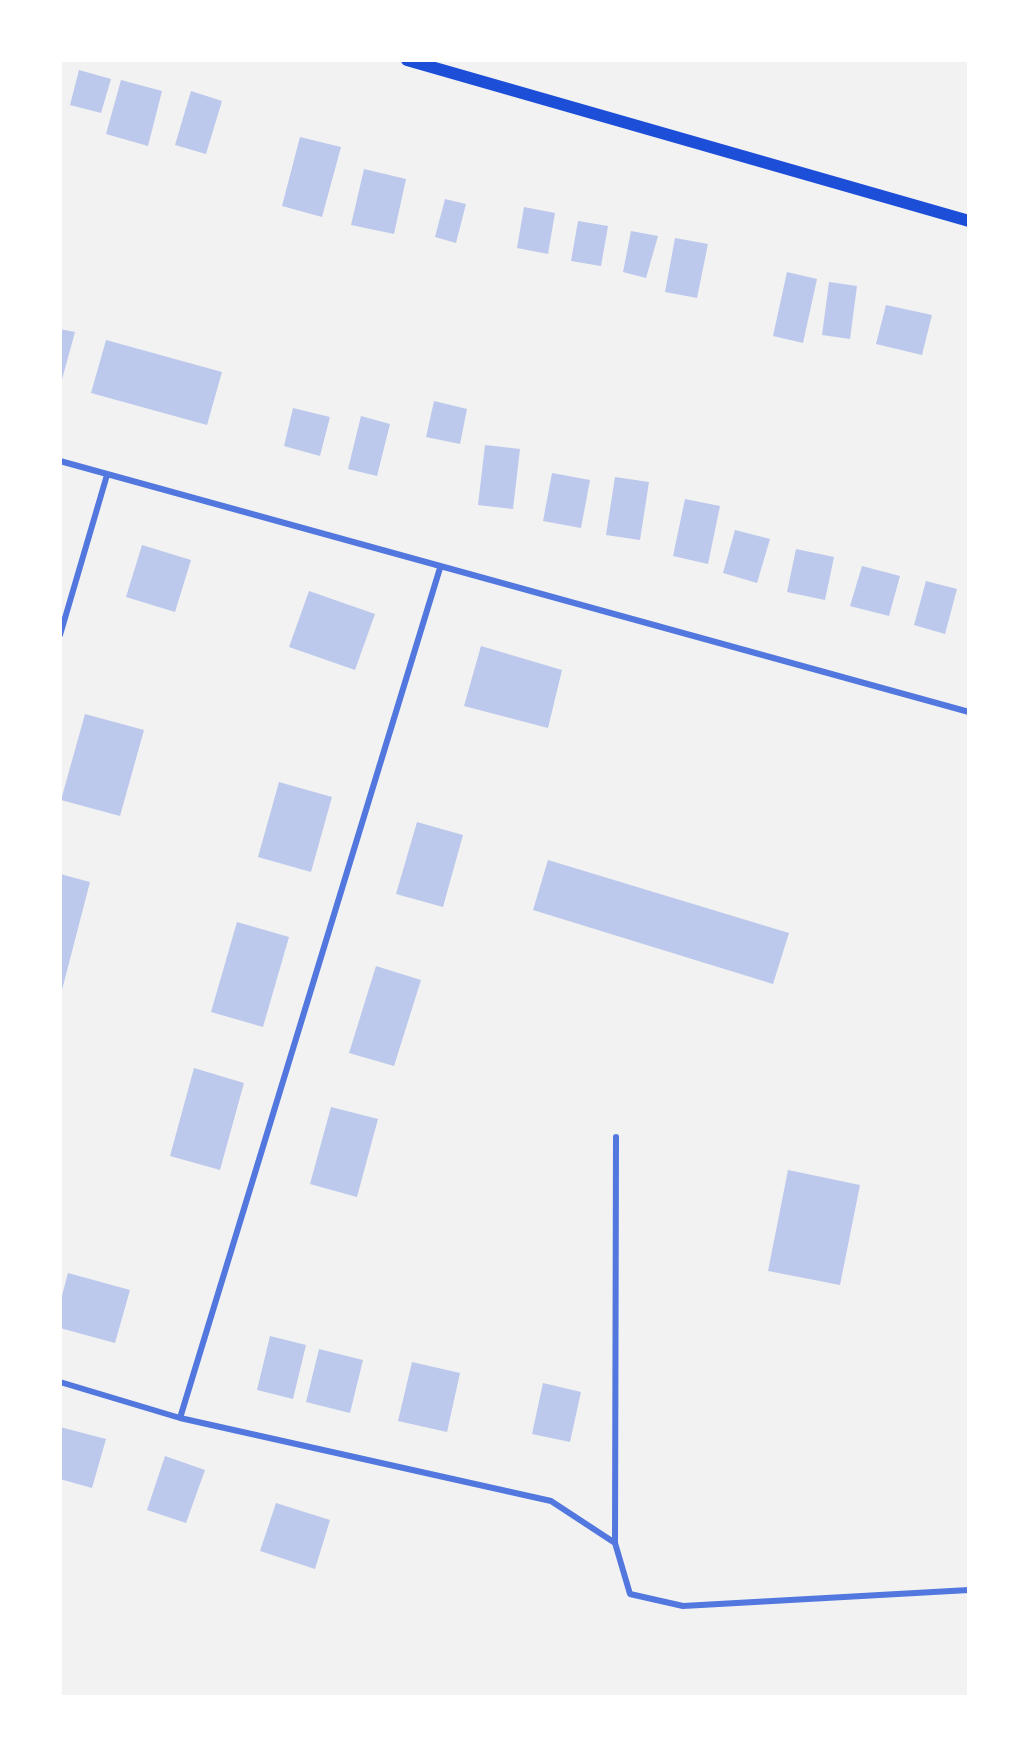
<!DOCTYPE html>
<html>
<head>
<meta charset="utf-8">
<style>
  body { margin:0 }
  #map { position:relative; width:1029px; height:1757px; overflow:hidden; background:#f2f2f2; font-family:Rubik,sans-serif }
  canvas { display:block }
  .frame { position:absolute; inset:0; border:62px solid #fff; pointer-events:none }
</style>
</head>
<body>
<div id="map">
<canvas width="1029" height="1757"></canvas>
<div class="frame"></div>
</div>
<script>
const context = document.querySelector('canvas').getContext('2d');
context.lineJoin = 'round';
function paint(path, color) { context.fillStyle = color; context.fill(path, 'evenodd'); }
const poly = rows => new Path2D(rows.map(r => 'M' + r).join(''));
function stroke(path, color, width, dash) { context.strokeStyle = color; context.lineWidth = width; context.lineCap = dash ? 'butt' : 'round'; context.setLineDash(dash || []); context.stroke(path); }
paint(poly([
  [79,70,111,79,101,113,70,105],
  [121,80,162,91,148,146,106,134],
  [191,91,222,101,206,154,175,145],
  [300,137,341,147,322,217,282,206],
  [364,169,406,179,394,234,351,225],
  [445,199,466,204,456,243,435,237],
  [524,207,555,213,548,254,517,248],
  [578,221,608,226,601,266,571,261],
  [631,231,658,236,646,278,623,272],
  [675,238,708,244,697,298,665,292],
  [787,272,817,279,803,343,773,336],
  [829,282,857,286,850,339,822,335],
  [886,305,932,315,922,355,876,344],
  [60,329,75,332,61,383,60,383],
  [106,340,222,372,207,425,91,393],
  [434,401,467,409,460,444,426,437],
  [293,408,330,417,320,456,284,446],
  [361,416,390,424,377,476,348,469],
  [485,445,520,449,513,509,478,505],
  [552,473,590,480,581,528,543,521],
  [615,477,649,482,640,540,606,535],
  [685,499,720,506,708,564,673,556],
  [735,530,770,539,757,583,723,573],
  [142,545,191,560,175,612,126,597],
  [796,549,834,557,825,600,787,592],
  [862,566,900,576,889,616,850,606],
  [926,581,957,589,945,634,914,625],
  [309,591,375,614,355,670,289,647],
  [481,646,562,670,548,728,464,706],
  [85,714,144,730,120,816,61,800],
  [279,782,332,797,311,872,258,857],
  [417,822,463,835,443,907,396,894],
  [548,860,789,933,773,984,533,910],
  [60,874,90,882,62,990,60,990],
  [237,922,289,937,263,1027,211,1012],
  [376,966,421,980,394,1066,349,1053],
  [194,1068,244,1083,220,1170,170,1156],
  [331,1107,378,1119,357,1197,310,1184],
  [788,1170,860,1185,840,1285,768,1271],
  [68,1273,130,1290,115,1343,60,1328,60,1303],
  [270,1336,306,1345,293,1399,257,1390],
  [319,1349,363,1360,350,1413,306,1402],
  [412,1362,460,1373,447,1432,398,1421],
  [543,1383,581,1392,570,1442,532,1434],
  [60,1427,106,1439,92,1488,60,1479],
  [165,1456,205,1470,186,1523,147,1510],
  [276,1503,330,1520,315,1569,260,1551]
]), '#bdc9ec');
stroke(poly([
  [60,461,969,712],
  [60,635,107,475],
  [616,1137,615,1543,630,1594,683,1606,969,1590],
  [60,1382,180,1418,551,1501,615,1543],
  [180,1418,440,568]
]), '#5277de', 6);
stroke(poly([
  [407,60,969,221]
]), '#1d4ed8', 12);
</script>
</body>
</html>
